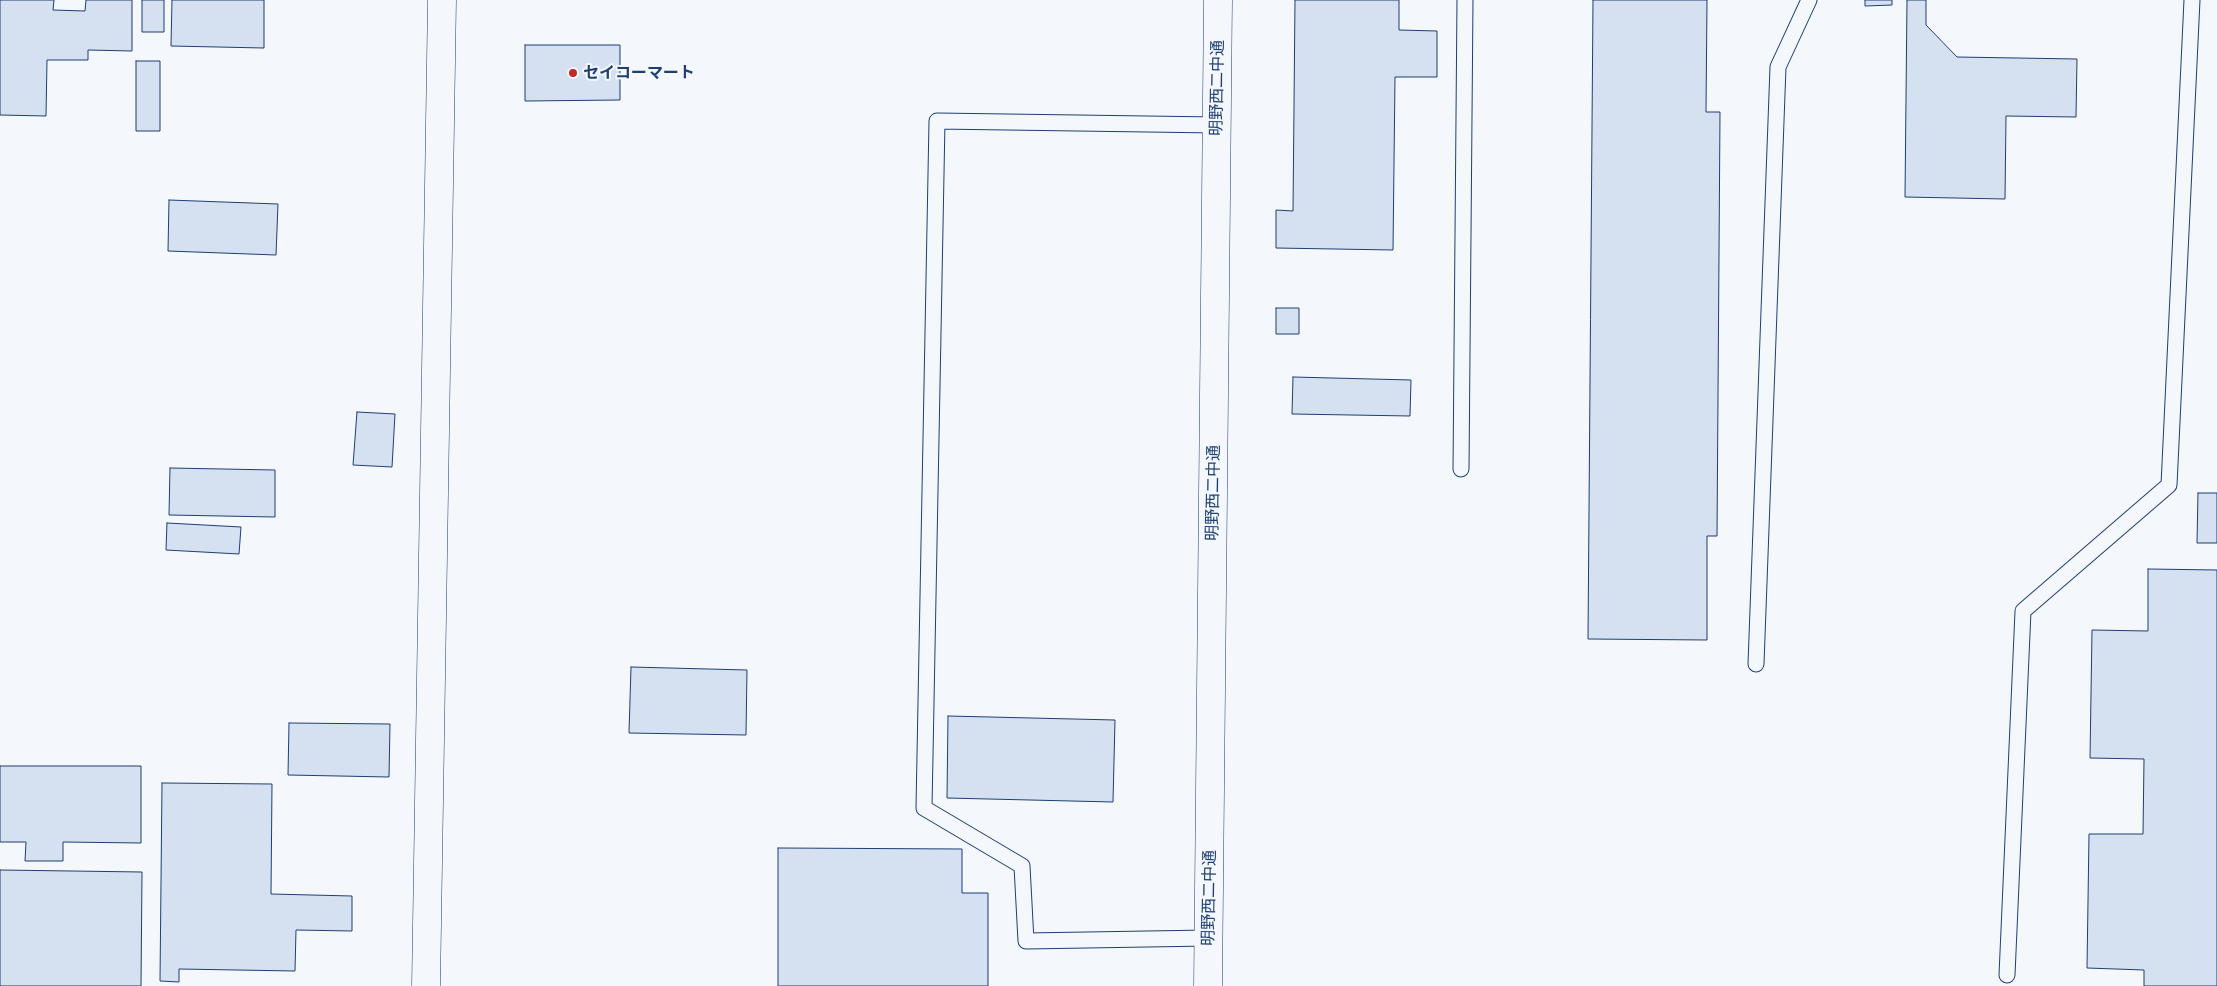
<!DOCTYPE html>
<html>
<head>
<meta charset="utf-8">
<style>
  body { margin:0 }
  canvas { display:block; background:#f4f7fb }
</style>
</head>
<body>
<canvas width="2217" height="986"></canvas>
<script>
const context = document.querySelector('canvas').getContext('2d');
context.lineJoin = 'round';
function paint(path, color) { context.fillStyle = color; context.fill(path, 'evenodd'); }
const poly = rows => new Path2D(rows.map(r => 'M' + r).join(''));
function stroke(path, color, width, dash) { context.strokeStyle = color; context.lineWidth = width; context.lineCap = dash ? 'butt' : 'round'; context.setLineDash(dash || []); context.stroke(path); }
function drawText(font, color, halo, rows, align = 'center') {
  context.font = font + ' Lato,"Noto Sans JP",sans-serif'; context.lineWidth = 4; context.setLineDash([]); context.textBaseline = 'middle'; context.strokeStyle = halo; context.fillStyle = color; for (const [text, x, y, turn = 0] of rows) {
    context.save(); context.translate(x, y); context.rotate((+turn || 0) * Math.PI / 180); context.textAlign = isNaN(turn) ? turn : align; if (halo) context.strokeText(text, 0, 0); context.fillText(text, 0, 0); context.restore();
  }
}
const building = poly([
  [0,0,54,0,53,10,85,11,86,0,132,0,132,51,88,50,88,60,47,60,46,116,0,115,0,0],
  [142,0,164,0,164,32,142,32,142,0],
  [172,0,264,0,264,48,171,46,172,0],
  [1295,0,1399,0,1399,30,1437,31,1437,77,1395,77,1393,250,1276,248,1276,210,1293,211,1295,0],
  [1593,0,1707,0,1706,112,1720,112,1717,536,1707,536,1707,640,1588,639,1593,0],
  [1865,0,1892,0,1892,5,1865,6,1865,0],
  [1907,0,1926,0,1926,25,1957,57,2077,59,2076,117,2006,116,2005,199,1905,197,1907,0],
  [525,45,620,45,620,100,525,101,525,45],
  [136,61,160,61,160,131,136,131,136,61],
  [169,200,278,204,276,255,168,251,169,200],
  [1276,308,1299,308,1299,334,1276,334,1276,308],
  [1293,377,1411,380,1410,416,1292,414,1293,377],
  [357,412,395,414,392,467,353,465,357,412],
  [170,468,275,470,275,517,169,515,170,468],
  [2198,493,2217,493,2217,543,2197,543,2198,493],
  [167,523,241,527,239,554,166,550,167,523],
  [2148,569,2217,570,2217,986,2144,986,2144,970,2087,968,2089,834,2143,834,2144,759,2090,758,2092,630,2148,631,2148,569],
  [631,667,747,670,746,735,629,733,631,667],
  [948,716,1115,720,1113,802,947,798,948,716],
  [289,723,390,724,389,777,288,775,289,723],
  [0,766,141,766,141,843,63,842,63,861,25,861,26,842,0,842,0,766],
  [162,783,272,784,271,894,352,896,352,931,296,930,295,971,179,969,179,982,160,981,162,783],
  [778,848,962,849,962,893,988,893,988,986,778,986,778,848],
  [0,870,142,872,141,986,0,986,0,870]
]);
paint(building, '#d5e0f0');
stroke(building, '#1d3f73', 1);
const service = poly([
  [1461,469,1465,0],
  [1756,664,1778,67,1809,0],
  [1208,938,1026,941,1022,866,924,808,937,121,1217,125],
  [2007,975,2023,611,2169,485,2192,0]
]);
const minor = poly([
  [426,986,442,0]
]);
const tertiary = poly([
  [1208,986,1218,0]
]);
stroke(service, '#1d3f73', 17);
stroke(minor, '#1d3f73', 29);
stroke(tertiary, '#1d3f73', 29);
stroke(service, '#f4f7fb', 15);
stroke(minor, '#f4f7fb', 28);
stroke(tertiary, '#f4f7fb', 28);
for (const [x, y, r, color] of [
  [573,73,5,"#c62828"]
]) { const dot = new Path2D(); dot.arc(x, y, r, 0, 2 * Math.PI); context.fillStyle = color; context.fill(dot); stroke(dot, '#f4f7fb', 2); }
drawText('bold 16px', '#1d3f73', '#f4f7fb', [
  ["セイコーマート",583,73]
], 'left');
drawText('16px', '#1d3f73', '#f4f7fb', [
  ["明野西二中通",1217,88,-89],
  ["明野西二中通",1213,493,-89],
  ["明野西二中通",1209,898,-89]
]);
</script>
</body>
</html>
